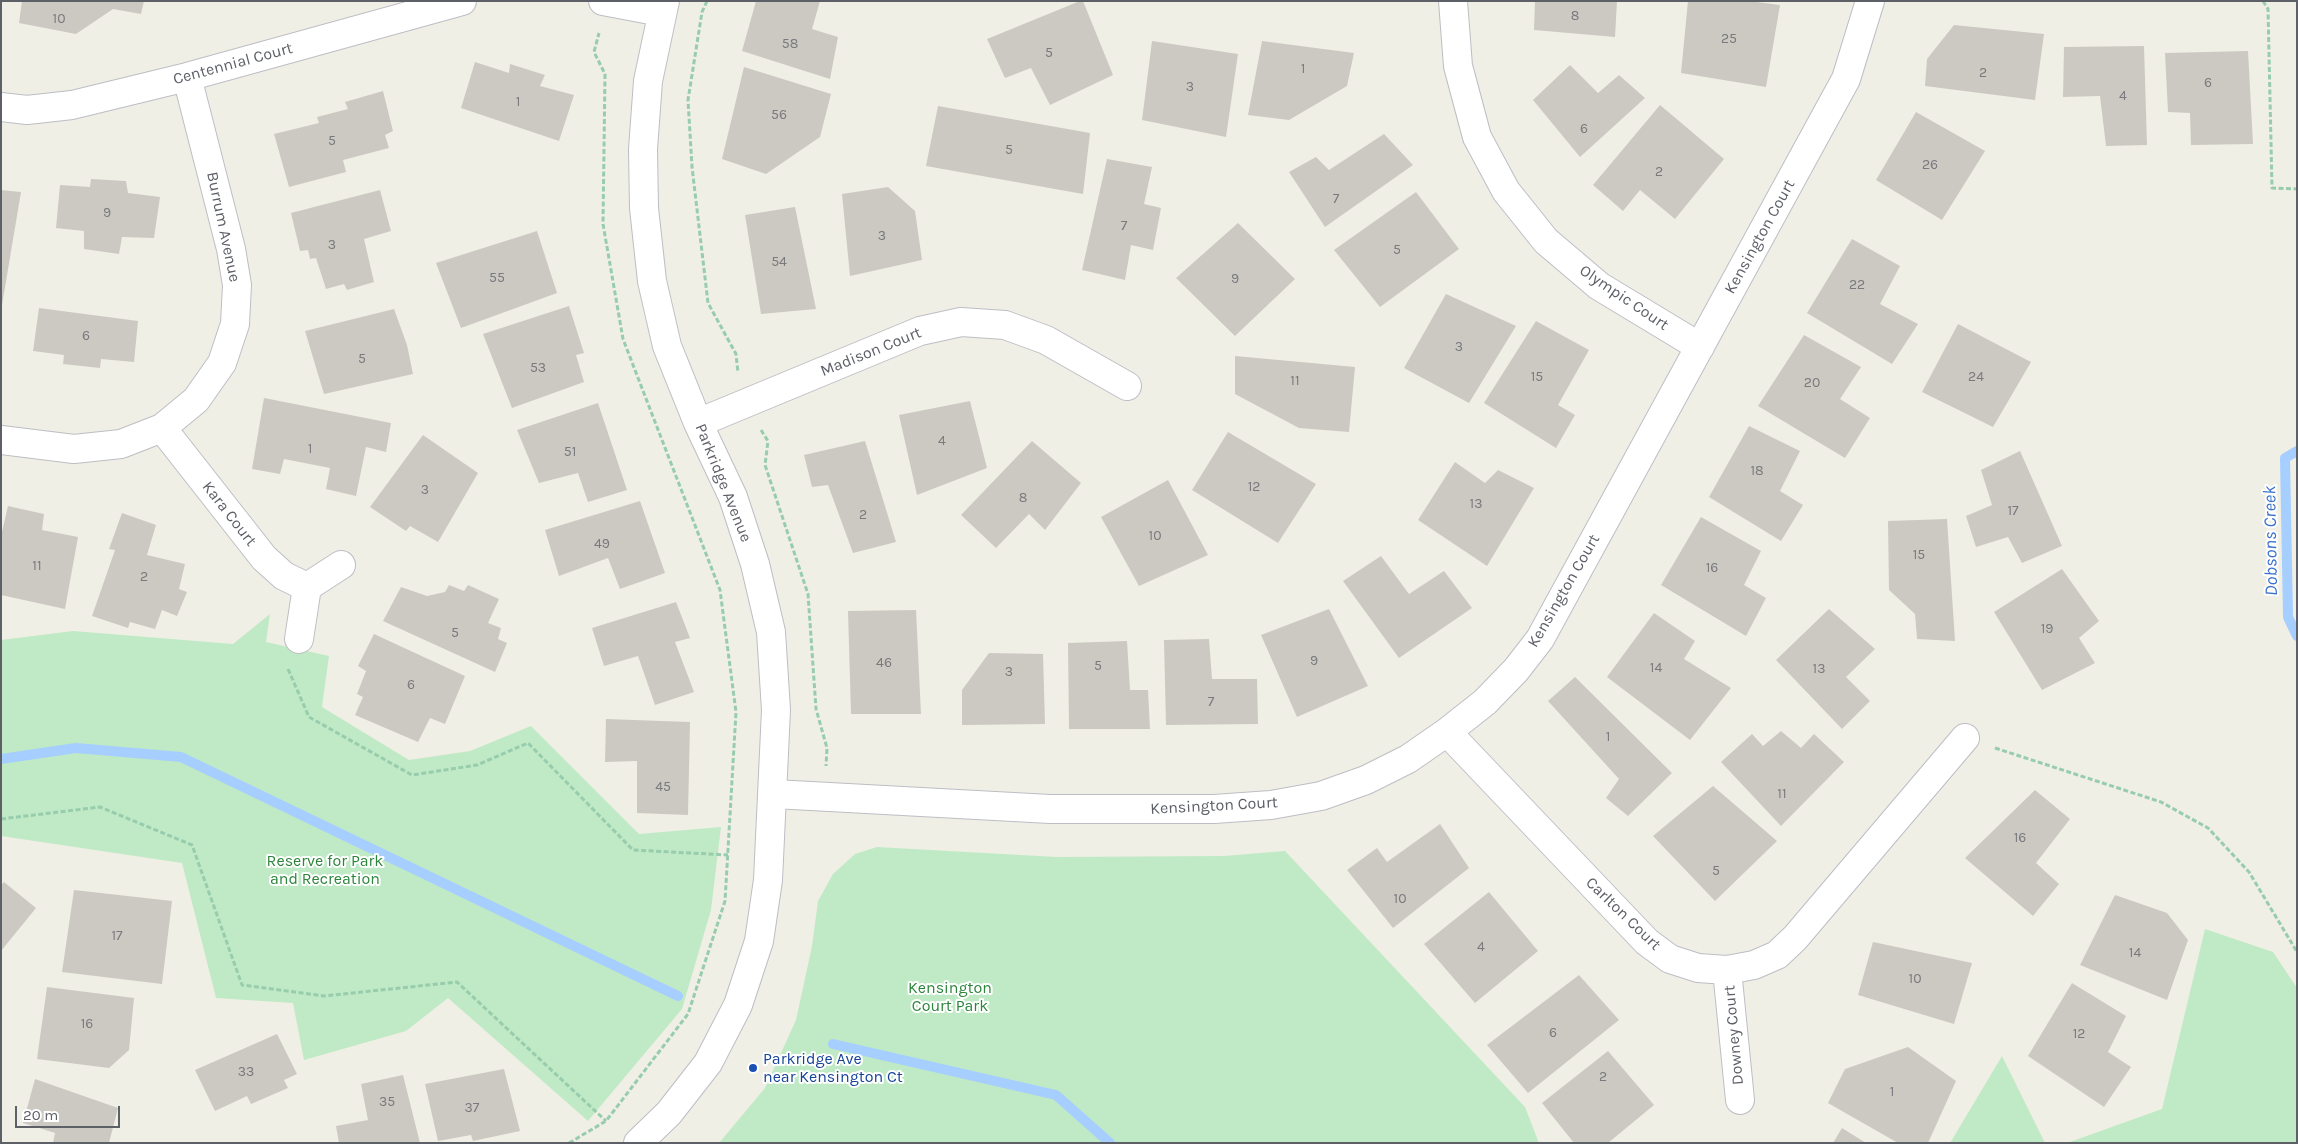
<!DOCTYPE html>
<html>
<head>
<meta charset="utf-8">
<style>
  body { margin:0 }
  #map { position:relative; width:2298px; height:1144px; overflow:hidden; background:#f0efe5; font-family:Karla,sans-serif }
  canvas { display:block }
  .frame { position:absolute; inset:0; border:2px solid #5d6067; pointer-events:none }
  .scale { position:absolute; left:15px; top:1106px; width:105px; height:22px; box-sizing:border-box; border:2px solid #5d6067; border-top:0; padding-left:6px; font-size:15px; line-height:18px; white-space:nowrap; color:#5d6067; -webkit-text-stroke:4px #fff; paint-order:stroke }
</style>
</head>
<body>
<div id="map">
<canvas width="2298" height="1144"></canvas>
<div class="frame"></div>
<div class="scale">20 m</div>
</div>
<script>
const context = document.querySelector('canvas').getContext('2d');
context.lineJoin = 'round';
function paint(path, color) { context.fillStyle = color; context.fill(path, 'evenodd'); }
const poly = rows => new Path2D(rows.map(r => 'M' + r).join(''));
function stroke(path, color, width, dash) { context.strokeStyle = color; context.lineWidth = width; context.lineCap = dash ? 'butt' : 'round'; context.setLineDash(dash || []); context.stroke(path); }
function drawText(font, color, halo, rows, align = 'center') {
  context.font = font + ' Karla,sans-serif'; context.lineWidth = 4; context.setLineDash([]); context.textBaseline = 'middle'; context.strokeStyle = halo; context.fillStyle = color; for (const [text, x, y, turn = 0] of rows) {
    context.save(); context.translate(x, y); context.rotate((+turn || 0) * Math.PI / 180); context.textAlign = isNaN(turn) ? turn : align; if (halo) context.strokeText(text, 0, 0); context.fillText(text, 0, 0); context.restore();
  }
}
paint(poly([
  [270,614,266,642,329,656,322,707,409,760,470,751,531,726,639,834,721,827,711,910,682,1009,588,1121,448,998,406,1031,304,1060,293,1003,216,998,182,863,1,836,1,640,73,631,233,644],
  [877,847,1057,857,1224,856,1285,851,1525,1107,1539,1143,719,1143,765,1088,796,1020,812,946,818,901,833,874,855,854],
  [2205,929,2273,952,2297,988,2297,1143,2067,1143,2162,1109],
  [2002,1056,2045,1143,1950,1143]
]), '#c0eac5');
stroke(poly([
  [2297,451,2285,458,2288,617,2297,636],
  [1,759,76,748,181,757,678,996],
  [833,1044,1056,1095,1110,1143]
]), '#a6ceff', 10);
paint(poly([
  [22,1,144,1,141,14,113,9,76,34,19,23],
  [756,1,820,1,812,29,838,37,830,79,742,51],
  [1080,1,1083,1,1113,75,1050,105,1031,68,1005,78,987,39],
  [1535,1,1617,1,1615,37,1534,30],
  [1688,1,1749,1,1780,5,1766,87,1681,73],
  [1954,25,2044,34,2035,100,1925,86,1927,59],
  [1152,41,1238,54,1226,137,1142,120],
  [1262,41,1354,53,1347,86,1289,120,1248,115],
  [2144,46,2147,145,2106,146,2100,96,2063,97,2064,47],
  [2248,51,2253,144,2191,145,2190,113,2168,112,2165,53],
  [475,62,509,73,510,64,545,75,540,86,574,95,559,141,461,108],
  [1570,65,1598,93,1619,75,1645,98,1580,157,1533,100],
  [744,67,831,94,820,137,766,174,722,159],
  [383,91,393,131,385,135,389,148,343,160,346,172,289,187,274,134,319,123,317,117,348,109,345,102],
  [1660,105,1724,159,1675,219,1640,190,1623,211,1593,185],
  [938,106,1090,133,1083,194,926,166],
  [1916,112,1985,151,1942,220,1876,180],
  [1384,134,1413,165,1325,227,1289,172,1316,157,1329,170],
  [1107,159,1152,167,1144,204,1161,208,1153,250,1131,245,1125,280,1082,270],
  [91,179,126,181,128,193,160,197,154,238,122,237,119,254,84,249,84,231,56,228,60,185,90,187],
  [888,187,915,211,922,260,850,276,842,194],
  [1,190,21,192,2,305,1,305],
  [380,190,391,231,364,239,374,282,347,290,344,284,326,289,316,258,310,259,308,250,300,251,291,213],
  [1416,192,1459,249,1380,307,1334,250],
  [795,207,816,309,761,314,745,215],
  [1238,223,1295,279,1235,336,1176,278],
  [537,231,557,293,461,328,436,263],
  [1852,239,1900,266,1880,304,1918,324,1892,364,1807,313],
  [1446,294,1516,326,1469,403,1404,368],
  [569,306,584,353,576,355,584,382,512,408,483,334],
  [39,308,138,321,134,362,101,359,100,368,63,364,64,355,33,351],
  [394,309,407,345,413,374,324,394,305,331],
  [1536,321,1589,350,1558,405,1575,415,1556,448,1484,403],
  [1958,324,2031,362,1993,427,1922,392],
  [1804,335,1861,367,1840,399,1870,418,1845,458,1758,406],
  [1235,356,1355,367,1349,432,1299,428,1235,394],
  [264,398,391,423,386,452,366,447,356,496,326,489,330,468,284,459,280,474,252,469],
  [970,401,987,468,917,495,899,415],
  [598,403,627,490,588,502,578,473,539,483,517,430],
  [1749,426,1800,451,1780,491,1803,505,1781,541,1709,497],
  [1228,432,1316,484,1278,543,1192,490],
  [423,435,478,473,438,542,410,526,406,531,370,507],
  [865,441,896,542,853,553,828,485,812,487,804,455],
  [1032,441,1081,483,1045,530,1029,514,996,548,961,515],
  [2020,451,2062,546,2022,563,2008,537,1976,547,1966,516,1992,505,1981,470],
  [1455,462,1485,483,1498,470,1534,488,1487,566,1418,520],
  [1168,480,1208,555,1139,586,1101,517],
  [640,501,665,573,620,589,608,558,559,576,545,530],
  [8,506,44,514,42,530,78,537,65,609,1,595,1,536],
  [122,513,156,525,147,555,185,564,179,589,187,592,177,616,162,610,155,629,130,622,128,628,92,616,115,550,109,549],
  [1701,517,1761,551,1744,585,1766,598,1746,636,1661,585],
  [1947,519,1955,641,1917,639,1915,614,1889,590,1888,521],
  [1381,556,1409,594,1444,571,1472,608,1399,658,1343,581],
  [2062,569,2099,621,2079,638,2095,663,2042,690,1994,612],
  [449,585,464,591,468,585,499,599,488,623,501,628,498,639,507,643,495,672,383,621,401,587,427,596,445,592],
  [676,602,690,638,675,642,694,692,655,705,638,656,604,666,592,628],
  [1329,609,1368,686,1297,717,1261,635],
  [1829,609,1875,649,1846,677,1870,701,1842,729,1776,660],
  [916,610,921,714,851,714,848,611],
  [1654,613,1695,641,1684,659,1731,688,1690,740,1607,677],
  [374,634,465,676,445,724,430,718,418,742,355,715,363,697,357,694,366,671,358,666],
  [1209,639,1212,679,1257,679,1258,724,1166,725,1164,640],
  [1127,641,1130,690,1148,690,1150,729,1069,729,1068,643],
  [989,653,1043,654,1045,724,962,725,962,690],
  [1575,677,1672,773,1628,816,1606,798,1619,779,1548,701],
  [606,719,690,722,688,815,637,813,637,761,605,762],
  [1781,731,1801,748,1814,734,1844,762,1781,826,1721,762,1752,734,1763,746],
  [1713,786,1777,841,1715,901,1653,836],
  [2035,790,2070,819,2036,863,2059,884,2033,916,1965,858],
  [1440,824,1469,868,1393,928,1347,870,1377,848,1387,862],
  [4,882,36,908,1,951,1,885],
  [74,890,172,901,162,984,62,972],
  [1489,892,1538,951,1475,1003,1424,944],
  [2115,895,2167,913,2188,940,2167,1000,2080,965],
  [1873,942,1972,963,1954,1024,1858,995],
  [1579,975,1619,1020,1528,1093,1487,1045],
  [2072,983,2126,1016,2108,1052,2131,1067,2104,1107,2028,1056],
  [47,987,134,998,129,1050,109,1068,37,1059],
  [277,1034,297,1074,284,1080,288,1088,251,1104,247,1096,215,1111,195,1070],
  [1908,1047,1956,1081,1928,1143,1898,1143,1828,1103,1845,1069],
  [1608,1051,1654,1105,1608,1143,1574,1143,1542,1103],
  [504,1069,520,1131,473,1141,471,1135,438,1141,425,1084],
  [403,1075,420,1143,339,1143,336,1126,368,1120,361,1084],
  [35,1079,118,1108,109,1143,53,1143,55,1133,23,1123],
  [1842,1128,1866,1143,1833,1143]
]), '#ccc9c2');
const minor = poly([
  [603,1,661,12],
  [1453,1,1458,66,1477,137,1506,191,1546,241,1599,286,1700,347],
  [1,107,27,110,72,105,187,77,462,1],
  [698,423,920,331,961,322,1005,325,1046,340,1127,386],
  [162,428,264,558,284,576,307,587,341,565],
  [1,440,74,449,121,444,162,428,196,400,222,363,235,324,237,285,231,249,187,77],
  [299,639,307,587],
  [1447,732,1647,942,1670,959,1698,968,1727,970,1754,965,1777,955,1795,938,1965,738],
  [774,794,1050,809,1214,809,1271,805,1321,796,1366,780,1408,759,1447,732,1485,702,1516,670,1540,639,1846,79,1870,1],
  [1727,970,1740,1100],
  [638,1143,669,1113,708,1063,738,1005,759,941,768,880,776,710,771,632,755,564,733,497,698,423,667,346,652,281,644,208,643,149,648,81,665,1]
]);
stroke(minor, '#bdbec5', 30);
stroke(poly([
  [707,1,702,12,688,100,692,167,708,303,736,354,738,373],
  [2263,1,2268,9,2272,188,2297,189],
  [761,430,768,441,765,465,808,594,816,709,827,748,826,766],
  [288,669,309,717,412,775,477,765,528,743,633,850,728,855],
  [1995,748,2161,802,2208,828,2249,872,2297,952],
  [1,819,100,807,192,845,242,985,324,996,457,982,606,1121],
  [569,1143,606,1121,688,1014,725,901,736,712,720,590,623,339,603,224,605,74,594,52,599,33]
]), '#97ccad', 3, [5, 2.5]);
stroke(minor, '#fff', 28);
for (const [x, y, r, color] of [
  [753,1068,5,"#1a4fb4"]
]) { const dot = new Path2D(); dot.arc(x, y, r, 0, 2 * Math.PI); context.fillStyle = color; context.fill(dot); stroke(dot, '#fff', 2); }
drawText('14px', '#797a7e', null, [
  ["8",1575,16],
  ["10",59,19],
  ["25",1729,39],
  ["58",790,44],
  ["5",1049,53],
  ["1",1303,69],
  ["2",1983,73],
  ["6",2208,83],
  ["3",1190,87],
  ["4",2123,96],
  ["1",518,102],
  ["56",779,115],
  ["6",1584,129],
  ["5",332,141],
  ["5",1009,150],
  ["26",1930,165],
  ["2",1659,172],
  ["7",1336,199],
  ["9",107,213],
  ["7",1124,226],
  ["3",882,236],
  ["3",332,245],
  ["5",1397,250],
  ["54",779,262],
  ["55",497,278],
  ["9",1235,279],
  ["22",1857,285],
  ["6",86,336],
  ["3",1459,347],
  ["5",362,359],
  ["53",538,368],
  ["15",1537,377],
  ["24",1976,377],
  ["11",1295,381],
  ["20",1812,383],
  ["4",942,441],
  ["1",310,449],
  ["51",570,452],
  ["18",1757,471],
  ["12",1254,487],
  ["3",425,490],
  ["8",1023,498],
  ["13",1476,504],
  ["17",2013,511],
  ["2",863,515],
  ["10",1155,536],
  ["49",602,544],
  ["15",1919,555],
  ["11",37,566],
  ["16",1712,568],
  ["2",144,577],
  ["19",2047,629],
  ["5",455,633],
  ["9",1314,661],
  ["46",884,663],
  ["5",1098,666],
  ["14",1656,668],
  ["13",1819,669],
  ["3",1009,672],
  ["6",411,685],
  ["7",1211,702],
  ["1",1608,737],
  ["45",663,787],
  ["11",1782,794],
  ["16",2020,838],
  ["5",1716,871],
  ["10",1400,899],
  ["17",117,936],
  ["4",1481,947],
  ["14",2135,953],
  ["10",1915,979],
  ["16",87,1024],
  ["6",1553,1033],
  ["12",2079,1034],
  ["33",246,1072],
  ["2",1603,1077],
  ["1",1892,1092],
  ["35",387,1102],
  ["37",472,1108]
]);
drawText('16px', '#5d6067', '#fff', [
  ["Centennial Court",233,64,-15],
  ["Burrum Avenue",223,227,78],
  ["Kensington Court",1760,237,-61],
  ["Olympic Court",1624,298,34],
  ["Madison Court",871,352,-22],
  ["Parkridge Avenue",723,483,68],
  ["Kara Court",229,514,52],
  ["Kensington Court",1564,591,-60],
  ["Kensington Court",1214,806,-3],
  ["Carlton Court",1623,914,44],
  ["Downey Court",1734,1035,-95]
]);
drawText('16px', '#2d853c', '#fff', [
  ["Reserve for Park",325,861],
  ["and Recreation",325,879],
  ["Kensington",950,988],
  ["Court Park",950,1006]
]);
drawText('16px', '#164399', '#fff', [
  ["Parkridge Ave",763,1059],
  ["near Kensington Ct",763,1077]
], 'left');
drawText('italic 18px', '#3d73ce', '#fff', [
  ["Dobsons Creek",2271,541,-91]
]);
</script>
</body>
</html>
